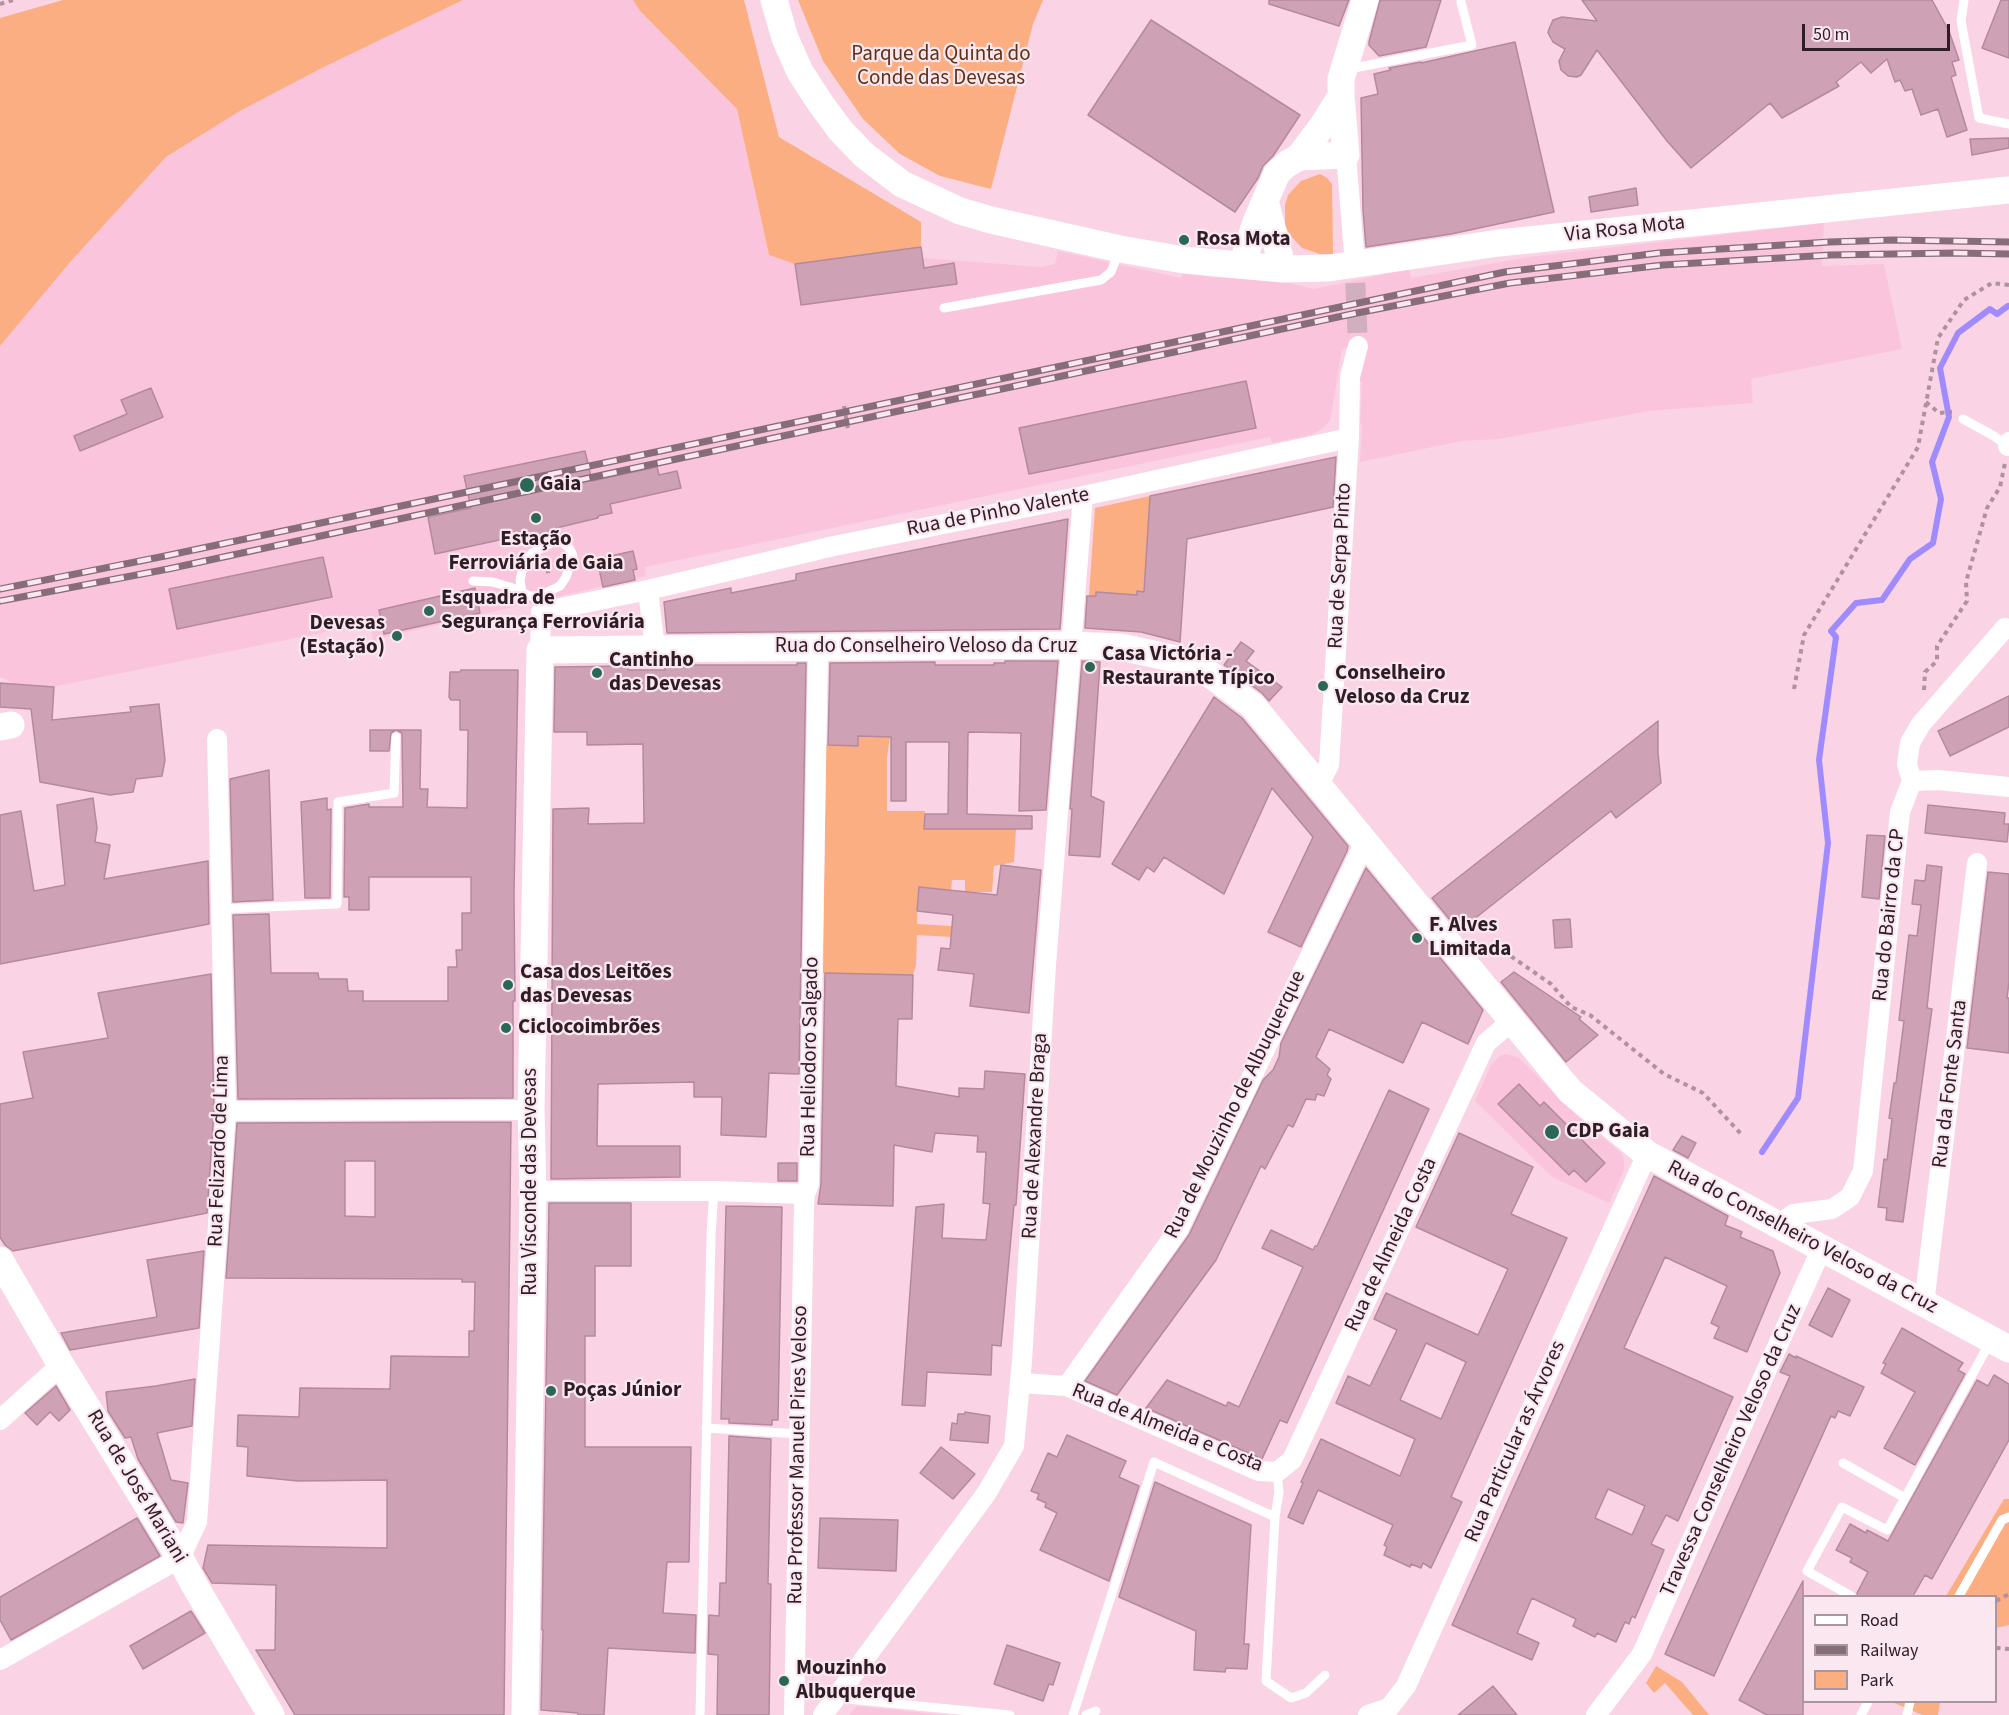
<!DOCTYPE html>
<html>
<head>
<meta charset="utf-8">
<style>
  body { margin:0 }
  #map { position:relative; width:2009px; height:1715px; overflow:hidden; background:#fad4e5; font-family:"Source Sans 3",sans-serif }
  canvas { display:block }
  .legend { position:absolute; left:1802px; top:1595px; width:195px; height:108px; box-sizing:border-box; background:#fbe7f0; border:2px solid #a9969f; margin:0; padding:8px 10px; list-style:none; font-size:18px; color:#2e1d25 }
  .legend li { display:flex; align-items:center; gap:12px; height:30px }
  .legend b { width:30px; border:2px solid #a9969f }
  .scale { position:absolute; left:1802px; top:24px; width:148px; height:27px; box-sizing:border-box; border:3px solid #2e1d25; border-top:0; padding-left:8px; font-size:18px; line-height:21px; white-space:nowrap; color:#2e1d25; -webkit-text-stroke:4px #fbe7f0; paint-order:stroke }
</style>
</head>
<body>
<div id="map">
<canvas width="2009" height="1715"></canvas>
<ul class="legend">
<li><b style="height:8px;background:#fff"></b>Road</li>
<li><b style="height:8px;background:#876d79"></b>Railway</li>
<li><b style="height:16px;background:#fcae83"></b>Park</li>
</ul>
<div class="scale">50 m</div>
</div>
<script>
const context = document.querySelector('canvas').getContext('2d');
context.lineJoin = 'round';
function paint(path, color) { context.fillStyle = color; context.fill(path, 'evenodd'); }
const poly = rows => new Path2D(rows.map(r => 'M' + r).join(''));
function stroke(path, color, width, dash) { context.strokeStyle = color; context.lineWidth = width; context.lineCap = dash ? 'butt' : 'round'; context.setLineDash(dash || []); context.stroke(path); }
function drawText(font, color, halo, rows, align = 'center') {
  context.font = font + ' "Source Sans 3",sans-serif'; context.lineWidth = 4.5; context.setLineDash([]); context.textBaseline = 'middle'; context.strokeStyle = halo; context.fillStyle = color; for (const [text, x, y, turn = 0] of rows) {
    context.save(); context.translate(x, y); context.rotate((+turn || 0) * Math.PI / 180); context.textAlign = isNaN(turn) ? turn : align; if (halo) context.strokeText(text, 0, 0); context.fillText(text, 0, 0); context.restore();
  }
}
paint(poly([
  [463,0,633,0,640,11,737,109,769,255,795,263,921,247,923,258,1041,267,1055,264,1058,251,1181,278,1184,271,1210,277,1286,282,1314,289,1409,269,1411,278,1529,257,1824,223,1822,266,1884,264,1902,349,1751,379,1753,403,1649,411,1499,439,1462,441,1360,462,1362,425,1360,424,1362,382,1357,379,1363,348,1369,345,1366,343,1342,349,1330,421,1320,430,1310,435,1272,443,1270,437,645,567,646,576,373,640,370,626,352,630,336,630,32,691,0,677,0,346,72,260,166,157,240,111,324,67],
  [1506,1054,1519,1058,1576,1115,1622,1154,1624,1159,1624,1170,1609,1203,1552,1177,1475,1101,1491,1065,1500,1056],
  [857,1706,945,1715,849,1715]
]), '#fbc4dd');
paint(poly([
  [63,0,463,0,324,67,240,111,166,157,72,260,0,346,0,18],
  [633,0,744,0,779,137,921,222,921,247,795,264,769,255,737,109,640,11],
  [798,0,1043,0,1033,24,991,189,940,176,900,154,863,119,823,61],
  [1320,174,1327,178,1332,184,1333,254,1320,254,1302,248,1289,234,1285,225,1285,205,1288,195,1301,181],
  [1150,496,1144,592,1137,591,1137,595,1097,592,1096,596,1089,596,1095,508],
  [858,736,890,737,887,758,887,811,925,811,924,829,1016,829,1014,862,994,866,992,892,965,892,965,880,952,880,951,892,918,892,917,924,952,926,951,937,917,935,916,965,913,975,823,973,826,745,857,745],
  [2004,1499,2009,1499,2009,1625,1996,1628,1996,1596,1946,1596],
  [1656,1666,1682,1682,1709,1715,1693,1715,1665,1683,1654,1693,1646,1683],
  [1892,1702,1940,1702,1938,1715,1922,1715]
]), '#fcae83');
stroke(poly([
  [1762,1152,1798,1098,1828,843,1819,760,1836,637,1831,631,1856,603,1882,600,1910,559,1933,543,1941,499,1932,462,1949,417,1940,368,1958,333,1990,309,1997,314,2008,306]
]), '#9f8bfd', 6);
const building = poly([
  [1269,0,1349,0,1339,26,1269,4,1269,0],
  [1380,0,1441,0,1426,47,1379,56,1369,45,1369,42,1380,0],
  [1582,0,1932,0,1949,31,1959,60,1952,62,1956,75,1951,77,1967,130,1947,137,1938,109,1921,115,1912,89,1905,91,1900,80,1895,82,1887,59,1871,73,1861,62,1836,82,1839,86,1782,118,1770,103,1691,168,1667,141,1597,50,1581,75,1577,77,1568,76,1561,70,1559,61,1565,49,1553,42,1548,33,1549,29,1553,20,1562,17,1597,21,1582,0],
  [2001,0,2009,0,2009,58,1982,48,2001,0],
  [1151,20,1300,115,1273,156,1263,166,1258,178,1235,212,1088,115,1151,20],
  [1515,42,1554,212,1451,234,1366,247,1363,210,1361,98,1378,94,1374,74,1391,70,1389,68,1421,62,1421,63,1515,42],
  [2009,138,2009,148,1972,155,1970,139,2009,138],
  [1636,188,1638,205,1591,212,1589,197,1636,188],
  [921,247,924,268,954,263,957,284,801,305,795,264,921,247],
  [1246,381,1256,428,1029,474,1019,428,1246,381],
  [151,388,163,417,80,451,74,436,127,414,121,400,151,388],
  [585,451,592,481,657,467,659,475,677,471,681,488,610,504,612,513,598,516,598,518,556,528,556,532,523,539,522,535,435,554,428,517,471,508,464,476,585,451],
  [1336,457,1333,507,1187,539,1180,642,1141,632,1085,628,1087,596,1096,596,1096,592,1137,595,1137,591,1144,592,1150,496,1336,457],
  [1068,519,1060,629,667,633,664,602,731,588,731,593,796,580,796,574,1068,519],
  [633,551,637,569,633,570,635,580,603,587,597,559,633,551],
  [323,557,332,597,177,629,169,589,323,557],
  [475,588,480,613,384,634,379,610,475,588],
  [1241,642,1254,651,1246,661,1282,687,1269,701,1262,693,1224,665,1241,642],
  [1005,661,1058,661,1046,810,1019,811,1021,733,970,732,968,733,967,814,1032,816,1032,829,924,829,925,814,948,814,949,742,906,742,906,801,891,801,891,737,858,736,858,746,828,745,830,663,935,662,935,665,994,665,994,663,1005,663,1005,661],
  [1082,661,1100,662,1091,796,1104,802,1100,857,1069,855,1072,809,1070,809,1082,661],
  [797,663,806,663,799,1074,769,1073,766,1137,721,1135,722,1097,694,1097,694,1082,598,1084,597,1146,680,1146,680,1177,551,1179,553,809,589,808,588,824,644,823,643,744,587,745,587,732,554,732,555,667,628,666,628,670,665,670,665,665,797,665,797,663],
  [461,670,518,670,514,894,515,1001,513,1001,513,1098,238,1099,233,915,269,914,271,973,318,973,319,979,347,979,348,991,363,991,363,1001,448,1001,448,967,457,967,456,950,462,950,462,913,471,913,471,877,369,877,369,910,349,910,349,897,344,897,345,808,369,804,369,807,403,807,402,733,396,730,391,733,389,751,370,751,370,730,421,730,420,789,428,789,427,807,467,808,468,730,460,730,460,700,451,700,449,697,450,672,460,672,461,670],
  [0,683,54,687,52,720,131,712,130,707,159,704,165,760,162,776,136,779,133,792,110,795,40,782,31,709,0,707,0,683],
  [2009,696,2009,727,1950,756,1938,731,2009,696],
  [1214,697,1242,718,1348,846,1347,851,1301,947,1268,932,1313,837,1272,788,1224,894,1164,857,1154,872,1147,867,1139,880,1112,864,1214,697],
  [1658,721,1658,753,1661,783,1616,818,1611,811,1459,931,1432,898,1658,721],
  [269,770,273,900,233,902,230,779,269,770],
  [93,798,97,828,95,842,110,845,104,879,208,861,209,924,0,964,0,815,21,811,34,891,65,885,57,805,93,798],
  [327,798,327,810,331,809,330,898,305,898,301,802,327,798],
  [1928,805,2005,813,2004,824,2009,824,2007,842,1925,833,1928,805],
  [1867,835,1885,836,1879,899,1862,897,1867,835],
  [1001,865,1041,870,1029,1013,970,1006,974,974,938,970,941,948,950,949,953,915,917,911,919,887,997,895,1001,865],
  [1927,865,1942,867,1927,1008,1932,1009,1903,1222,1886,1220,1887,1208,1878,1207,1884,1159,1887,1160,1892,1119,1889,1118,1894,1083,1896,1083,1904,1021,1899,1020,1909,935,1917,936,1921,905,1912,904,1915,880,1925,881,1927,865],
  [1366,868,1483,1010,1468,1044,1422,1022,1403,1063,1329,1029,1316,1057,1330,1069,1327,1075,1331,1079,1324,1096,1317,1094,1315,1100,1306,1099,1293,1127,1288,1125,1265,1169,1261,1166,1216,1260,1117,1395,1085,1381,1189,1235,1263,1080,1273,1070,1279,1057,1281,1043,1366,868],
  [1988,872,2009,874,2009,982,2007,998,2009,998,2009,1053,1967,1048,1988,872],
  [1570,919,1572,947,1555,948,1553,920,1570,919],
  [1514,972,1581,1017,1579,1019,1598,1035,1566,1062,1501,982,1514,972],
  [825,973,913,975,912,1019,898,1019,896,1086,959,1097,959,1088,984,1089,985,1071,1025,1074,1016,1205,1014,1205,1001,1346,992,1345,991,1375,927,1372,925,1406,902,1405,916,1207,944,1204,942,1238,986,1240,990,1204,983,1203,986,1152,977,1152,978,1136,935,1133,932,1152,894,1145,893,1206,818,1204,821,1184,825,973],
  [211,974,214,1111,207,1213,13,1251,5,1245,0,1237,0,1104,33,1098,23,1052,108,1038,98,993,211,974],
  [1519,1084,1540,1106,1544,1102,1605,1163,1586,1182,1574,1170,1569,1175,1498,1104,1519,1084],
  [1389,1090,1429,1109,1287,1423,1280,1420,1262,1459,1146,1408,1167,1380,1226,1406,1228,1402,1239,1407,1303,1267,1262,1248,1271,1230,1313,1250,1315,1246,1317,1246,1389,1090],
  [511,1122,504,1715,295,1715,256,1650,275,1650,276,1585,212,1583,203,1568,208,1545,387,1548,387,1480,298,1481,247,1476,248,1447,237,1446,238,1415,299,1417,300,1388,390,1389,391,1356,469,1357,469,1331,474,1331,475,1282,462,1282,462,1279,226,1278,237,1123,511,1122],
  [345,1161,375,1161,375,1217,345,1216,345,1161],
  [1459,1133,1533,1167,1511,1214,1567,1238,1451,1497,1462,1502,1431,1568,1423,1563,1421,1568,1411,1564,1410,1567,1384,1555,1387,1547,1384,1545,1393,1525,1318,1490,1303,1524,1288,1517,1303,1483,1301,1482,1321,1439,1400,1476,1415,1439,1336,1403,1348,1376,1370,1386,1397,1330,1374,1319,1386,1293,1478,1335,1508,1269,1416,1227,1459,1133],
  [1426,1343,1466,1362,1441,1419,1400,1400,1426,1343],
  [1682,1136,1696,1143,1688,1158,1673,1150,1682,1136],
  [778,1163,797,1163,797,1181,778,1181,778,1163],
  [1654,1176,1728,1216,1725,1225,1742,1232,1740,1237,1773,1251,1780,1273,1747,1352,1714,1338,1719,1327,1711,1323,1727,1286,1665,1257,1624,1348,1733,1397,1678,1521,1666,1515,1651,1544,1664,1550,1635,1618,1632,1616,1629,1624,1625,1622,1616,1642,1597,1633,1595,1637,1573,1626,1576,1619,1532,1598,1517,1633,1539,1643,1532,1660,1452,1625,1654,1176],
  [1608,1489,1645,1506,1632,1535,1595,1518,1608,1489],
  [549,1203,631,1203,631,1266,595,1266,595,1336,585,1336,585,1447,691,1447,689,1562,667,1562,663,1613,696,1615,695,1653,608,1648,604,1715,578,1715,578,1713,541,1710,543,1630,542,1630,549,1203],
  [726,1206,782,1207,778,1420,772,1420,772,1425,729,1423,729,1419,721,1419,726,1206],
  [204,1251,199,1328,70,1350,61,1333,157,1317,147,1260,204,1251],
  [1828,1288,1850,1300,1832,1337,1809,1325,1828,1288],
  [1902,1328,1963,1363,1958,1370,1965,1374,1915,1465,1884,1448,1915,1392,1881,1373,1886,1364,1883,1363,1902,1328],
  [1789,1354,1796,1358,1796,1356,1864,1387,1850,1416,1838,1411,1835,1418,1831,1416,1714,1676,1665,1654,1790,1376,1780,1372,1789,1354],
  [1994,1375,2009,1384,2009,1440,1932,1579,1925,1575,1913,1596,1858,1596,1857,1593,1868,1572,1850,1562,1852,1558,1836,1550,1850,1524,1866,1533,1867,1530,1888,1541,1977,1380,1988,1386,1994,1375],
  [195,1379,192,1426,157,1433,171,1480,188,1483,183,1523,176,1522,138,1459,131,1437,125,1438,108,1411,106,1392,156,1386,195,1379],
  [56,1386,70,1410,59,1421,50,1412,37,1425,25,1413,56,1386],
  [965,1412,990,1416,988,1443,950,1440,952,1423,957,1424,958,1414,965,1414,965,1412],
  [1067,1435,1126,1461,1119,1477,1139,1486,1109,1581,1040,1550,1057,1513,1045,1507,1046,1503,1037,1499,1039,1494,1031,1491,1048,1453,1057,1457,1067,1435],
  [729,1436,771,1439,768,1584,771,1584,769,1715,717,1715,718,1655,708,1654,709,1615,719,1616,720,1583,726,1583,729,1436],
  [941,1447,975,1474,953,1499,920,1473,941,1447],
  [1155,1482,1251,1525,1244,1644,1249,1644,1247,1669,1226,1668,1225,1672,1194,1670,1196,1631,1119,1597,1155,1482],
  [137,1518,160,1556,11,1640,0,1620,0,1597,137,1518],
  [820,1518,898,1520,896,1571,818,1568,820,1518],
  [1803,1581,1803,1715,1767,1715,1739,1700,1803,1581],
  [191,1611,205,1633,143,1669,130,1646,191,1611],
  [1007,1645,1060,1663,1053,1685,1049,1684,1043,1701,994,1684,1007,1645],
  [1493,1686,1517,1715,1458,1715,1493,1686]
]);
paint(building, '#cea1b5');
stroke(building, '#b5899d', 1.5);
stroke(poly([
  [1354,253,1358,346]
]), '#d1afbf', 20, [20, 10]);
stroke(poly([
  [0,4,13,0],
  [1926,402,1939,413,1952,412],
  [844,406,848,429],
  [545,560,549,577],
  [1794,689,1804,635,1918,447,1938,338,1964,300,1992,283,2009,285],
  [1924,690,1925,672,1937,661,1937,646,1967,601,1966,582,1987,508,2000,487,2005,463],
  [1478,944,1499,948,1551,984,1571,1007,1590,1015,1664,1074,1703,1093,1742,1135],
  [1996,1601,2009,1594],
  [1996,1648,2009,1649]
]), '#af919f', 4, [4.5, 4.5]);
stroke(poly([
  [1964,0,1961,21,1979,118,2009,124],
  [1349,69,1472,45,1461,2],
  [944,308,1101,280,1111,272,1119,251],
  [1963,419,1994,436,2009,447],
  [473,581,493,582,513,588,530,596,539,596,560,586,566,577,573,556,570,549,562,542,553,542,532,553,523,567,520,580,522,592],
  [221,909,337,904,338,802,394,793,396,737],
  [711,1234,714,1191],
  [706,1428,799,1434],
  [1843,1463,1905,1498,1990,1342],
  [1277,1472,1279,1492,1275,1517,1266,1681,1291,1698,1306,1693,1325,1675],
  [1851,1596,1807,1571,1842,1507,1887,1530,1905,1498],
  [1959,1596,2002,1520,2009,1517],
  [837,1698,1010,1715],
  [700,1715,711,1237],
  [1073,1715,1154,1462,1275,1517],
  [1086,1715,1096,1711],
  [1861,1715,1868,1702],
  [1907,1715,1910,1702]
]), '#fff', 9);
stroke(poly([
  [1346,155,1354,253],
  [2008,446,2009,442],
  [648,590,834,546,1083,496,1349,438],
  [540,650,541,612,648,590,655,649],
  [1912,781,1938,780,2009,787],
  [1319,784,1329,765,1349,438,1350,377,1358,346],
  [226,1111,531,1110],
  [533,1191,714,1191,805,1194],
  [1778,1225,1793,1214,1832,1209,1850,1197,1863,1171,1900,812,1912,781,1907,764,1910,743,1921,724,2005,628,2009,629],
  [1924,1304,1977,863],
  [1021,1383,1067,1386,1259,1471,1277,1472,1292,1460,1486,1043,1512,1021],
  [1067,1386,1178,1230,1365,842],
  [0,1420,61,1365],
  [0,1660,180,1558,197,1522,226,1111,217,739],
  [794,1715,804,1206,805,1194,809,1184,818,648],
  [823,1715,986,1494,1014,1446,1022,1361,1046,965,1083,496],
  [1368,1715,1389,1708,1406,1686,1647,1154],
  [1596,1715,1642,1654,1763,1378,1822,1248]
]), '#fff', 20);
stroke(poly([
  [774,0,785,38,800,72,821,104,841,131,864,155,902,184,960,211,991,220,1120,249,1184,260,1283,269,1329,268,1499,243,2009,190],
  [1299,157,1323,125,1341,96],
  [1265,201,1283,269],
  [1242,265,1256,222,1277,173,1287,164,1299,157,1346,155,1341,96,1341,79,1365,0],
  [0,727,11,725],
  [0,1260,61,1365,180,1558,195,1586,271,1715],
  [525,1715,533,1191,531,1110,540,650,1071,645,1121,647,1171,658,1211,675,1253,706,1570,1091,1647,1154,2009,1349]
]), '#fff', 27);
const rail = poly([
  [0,589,165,556,1505,272,1659,253,1829,242,1893,240,2009,242],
  [0,601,168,569,880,415,1352,314,1510,283,1663,265,1830,255,1955,253,2009,254]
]);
stroke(rail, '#876d79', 7);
stroke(rail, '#fbe7f0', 4.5, [14]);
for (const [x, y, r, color] of [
  [1184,240,6,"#2a6855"],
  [527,485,8,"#2a6855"],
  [536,518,6,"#2a6855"],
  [429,611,6,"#2a6855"],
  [397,636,6,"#2a6855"],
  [1090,667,6,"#2a6855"],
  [597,673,6,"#2a6855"],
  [1323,686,6,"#2a6855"],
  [1417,938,6,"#2a6855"],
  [508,985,6,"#2a6855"],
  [506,1028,6,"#2a6855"],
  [1552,1132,8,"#2a6855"],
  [551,1391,6,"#2a6855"],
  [784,1681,6,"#2a6855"]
]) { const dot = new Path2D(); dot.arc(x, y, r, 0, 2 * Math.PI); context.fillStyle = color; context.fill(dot); stroke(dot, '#fbe7f0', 2); }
drawText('21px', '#5e3014', '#fbe7f0', [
  ["Parque da Quinta do",941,55],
  ["Conde das Devesas",941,79]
]);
drawText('21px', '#2e1d25', '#fbe7f0', [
  ["Via Rosa Mota",1625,230,-6],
  ["Rua de Pinho Valente",998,513,-11],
  ["Rua de Serpa Pinto",1341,566,-87],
  ["Rua do Conselheiro Veloso da Cruz",926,647],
  ["Rua do Bairro da CP",1890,915,-84],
  ["Rua Heliodoro Salgado",811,1057,-89],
  ["Rua da Fonte Santa",1951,1084,-83],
  ["Rua de Mouzinho de Albuquerque",1236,1105,-64],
  ["Rua de Alexandre Braga",1036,1136,-87],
  ["Rua Felizardo de Lima",220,1151,-88],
  ["Rua Visconde das Devesas",531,1182,-90],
  ["Rua do Conselheiro Veloso da Cruz",1802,1238,28],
  ["Rua de Almeida Costa",1392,1245,-65],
  ["Rua de Almeida e Costa",1167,1429,22],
  ["Rua Particular as Árvores",1516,1442,-66],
  ["Travessa Conselheiro Veloso da Cruz",1732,1451,-66],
  ["Rua Professor Manuel Pires Veloso",799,1455,-89],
  ["Rua de José Mariani",136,1487,59]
]);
drawText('bold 21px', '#2e1d25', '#fbe7f0', [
  ["Rosa Mota",1196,240],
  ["Gaia",540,485],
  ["Estação",536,540,"center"],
  ["Ferroviária de Gaia",536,564,"center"],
  ["Esquadra de",441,599],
  ["Segurança Ferroviária",441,623],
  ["Devesas",385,624,"right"],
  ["(Estação)",385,648,"right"],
  ["Casa Victória -",1102,655],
  ["Restaurante Típico",1102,679],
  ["Cantinho",609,661],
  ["das Devesas",609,685],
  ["Conselheiro",1335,674],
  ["Veloso da Cruz",1335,698],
  ["F. Alves",1429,926],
  ["Limitada",1429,950],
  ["Casa dos Leitões",520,973],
  ["das Devesas",520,997],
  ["Ciclocoimbrões",518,1028],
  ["CDP Gaia",1566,1132],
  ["Poças Júnior",563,1391],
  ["Mouzinho",796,1669],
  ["Albuquerque",796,1693]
], 'left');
</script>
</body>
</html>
